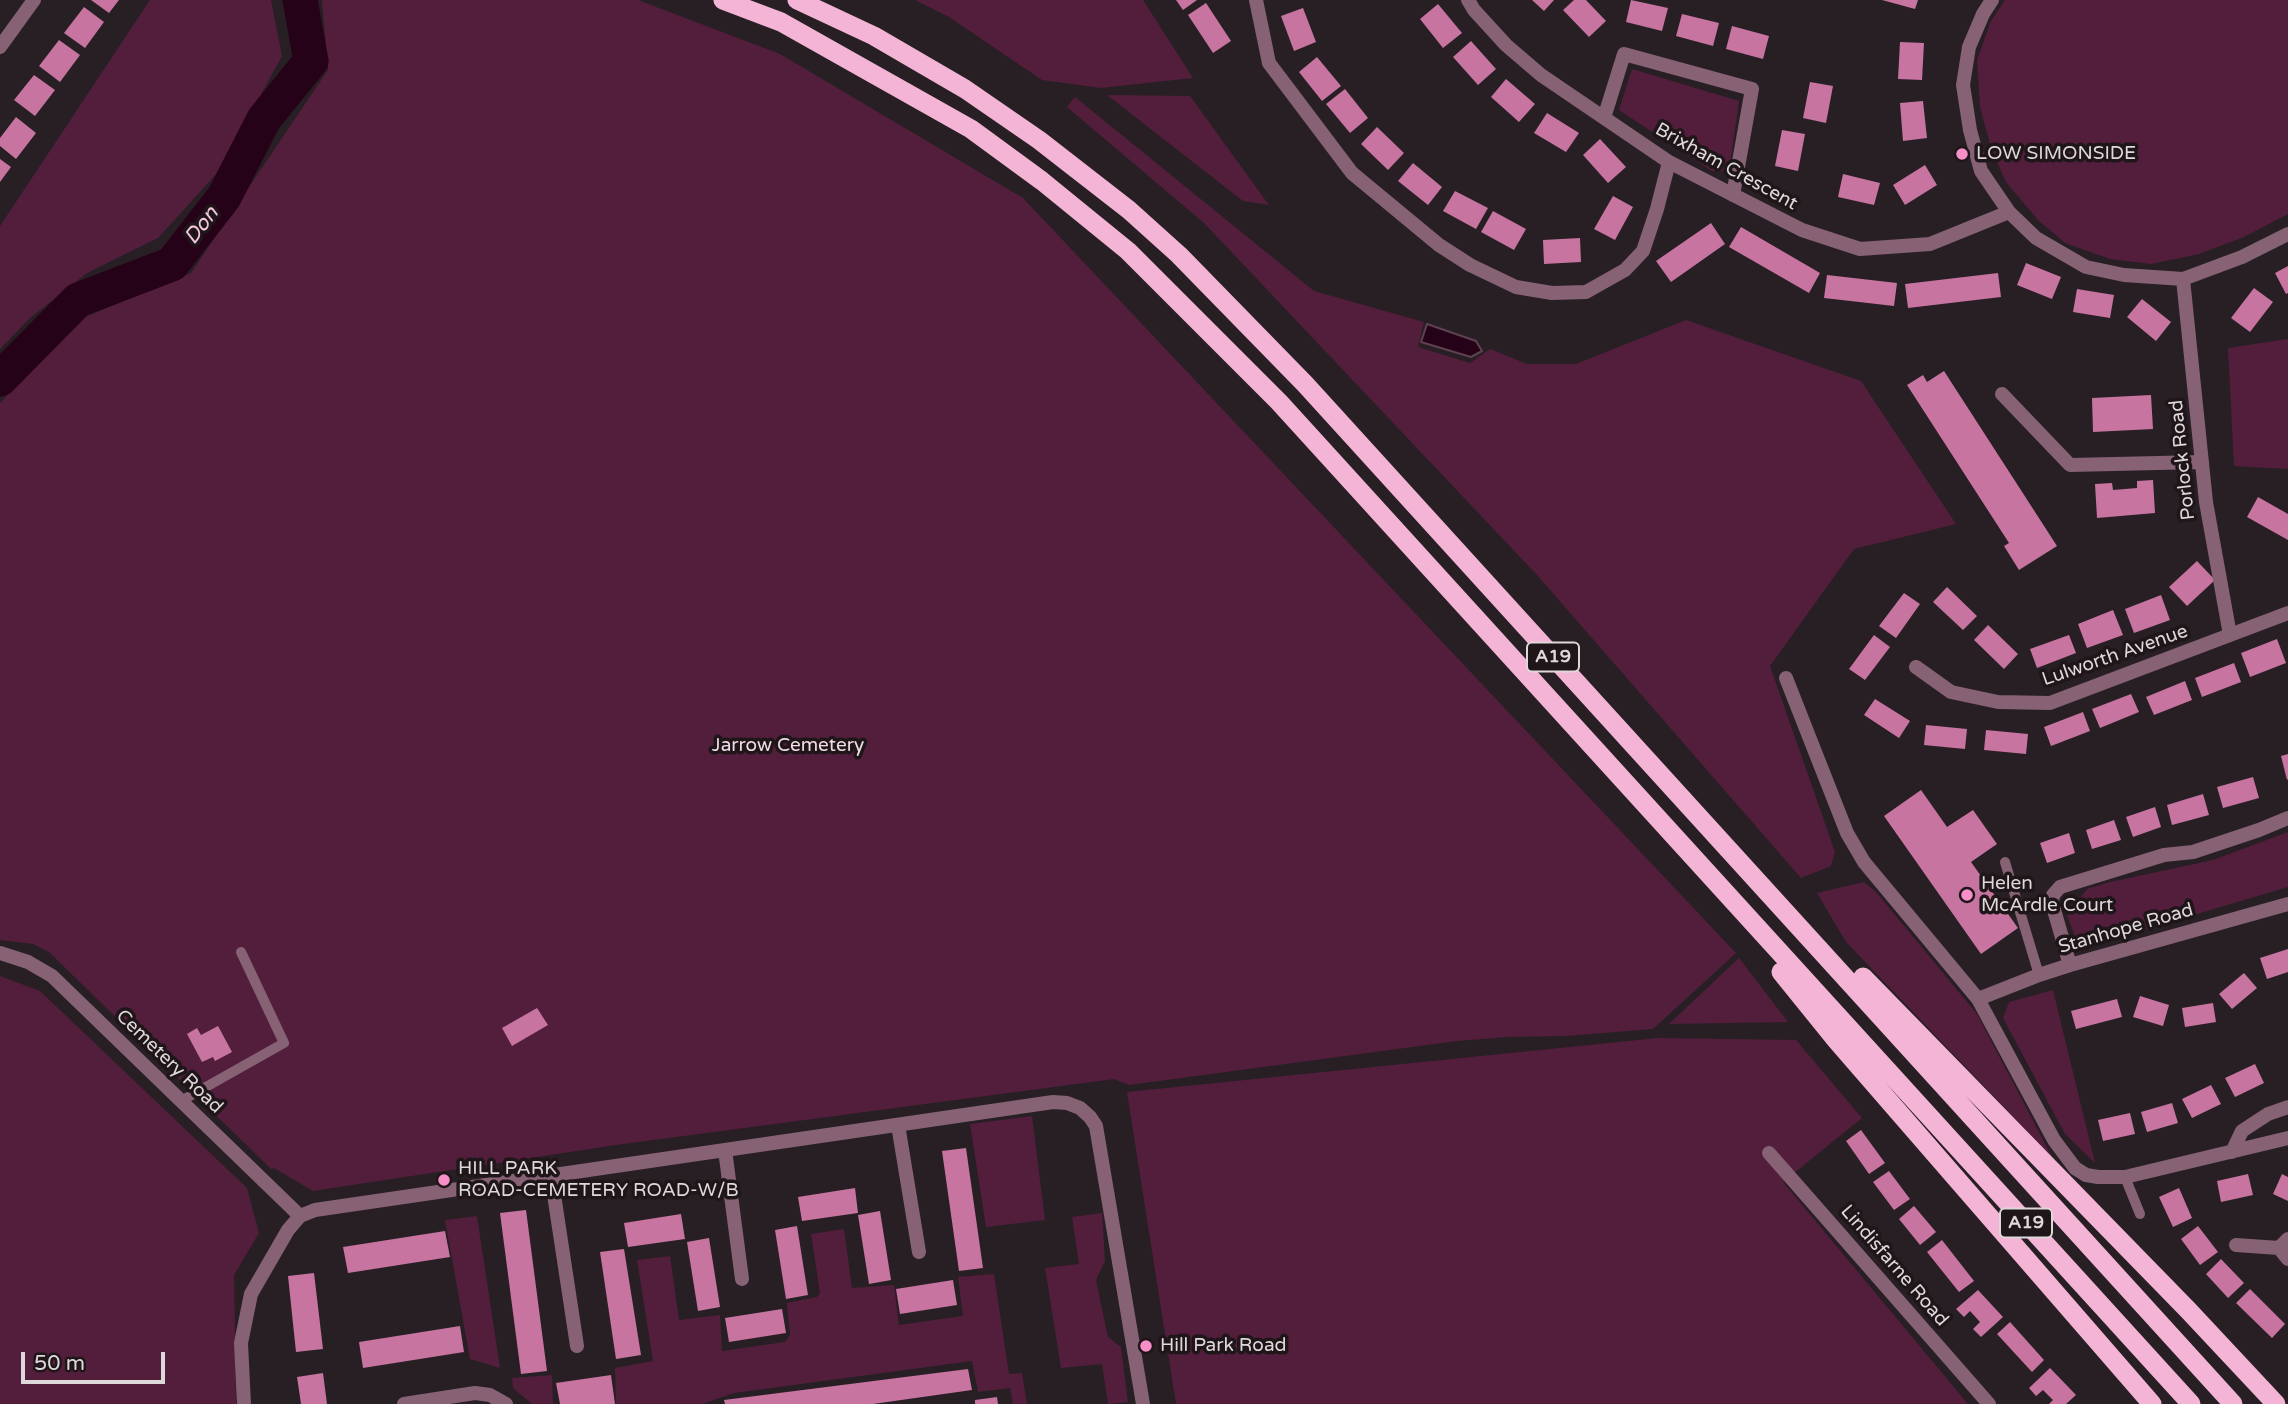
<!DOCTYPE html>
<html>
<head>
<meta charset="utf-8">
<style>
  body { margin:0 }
  #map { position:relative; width:2288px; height:1404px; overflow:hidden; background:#281f24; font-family:"Varela Round",sans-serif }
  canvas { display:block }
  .scale { position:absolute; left:21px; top:1352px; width:144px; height:32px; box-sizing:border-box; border:4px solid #dfd8db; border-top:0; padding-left:9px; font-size:21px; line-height:24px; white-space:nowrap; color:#dfd8db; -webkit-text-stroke:5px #1f161a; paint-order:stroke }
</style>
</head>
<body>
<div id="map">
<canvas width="2288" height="1404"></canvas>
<div class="scale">50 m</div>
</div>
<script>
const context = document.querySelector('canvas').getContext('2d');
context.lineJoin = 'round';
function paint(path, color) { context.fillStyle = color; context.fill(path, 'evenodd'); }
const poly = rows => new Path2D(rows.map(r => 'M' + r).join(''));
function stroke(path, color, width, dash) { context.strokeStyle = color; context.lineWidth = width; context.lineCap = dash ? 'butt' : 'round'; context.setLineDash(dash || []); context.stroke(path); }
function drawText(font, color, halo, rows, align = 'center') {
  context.font = font + ' "Varela Round",sans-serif'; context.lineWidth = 7; context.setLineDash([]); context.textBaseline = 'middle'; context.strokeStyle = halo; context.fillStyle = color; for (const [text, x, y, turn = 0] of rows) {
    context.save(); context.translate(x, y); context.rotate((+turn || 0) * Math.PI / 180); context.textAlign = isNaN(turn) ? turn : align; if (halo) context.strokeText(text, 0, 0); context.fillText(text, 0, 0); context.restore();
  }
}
paint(poly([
  [150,0,271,0,282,56,219,171,158,238,87,273,30,318,0,349,0,226],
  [322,0,638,0,780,54,1023,198,1736,953,1653,1029,1566,1036,1507,1037,1457,1041,1129,1085,1114,1079,616,1145,313,1191,274,1168,271,1169,49,952,33,944,0,940,0,403,83,318,191,273,328,70],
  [915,0,1143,0,1193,78,1101,88,1042,80,949,17],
  [2005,0,2288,0,2288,214,2244,237,2199,254,2151,264,2110,259,2065,243,2038,220,2006,182,1991,148,1980,107,1977,60,1991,21],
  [1632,69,1739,101,1730,165,1721,172,1712,171,1619,110],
  [1107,95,1190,96,1269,205,1243,201],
  [1075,97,1314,291,1424,322,1418,347,1470,363,1490,349,1527,364,1576,364,1686,320,1861,381,1956,524,1854,549,1770,666,1835,852,1831,866,1801,878,1537,575,1204,223,1067,107],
  [2288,339,2288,469,2234,466,2228,348],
  [2288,832,2288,887,2096,944,2083,945,2076,939,2067,915,2087,889,2110,882,2213,860],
  [1864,882,1876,892,1977,1014,2052,1157,1846,942,1817,893],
  [1739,958,1788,1022,1669,1024],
  [0,976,40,991,247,1188,259,1233,234,1275,236,1404,0,1404],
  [2053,990,2095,1163,2065,1134,2003,1018,2009,1002],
  [1658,1038,1796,1040,1862,1118,1783,1182,1968,1404,1176,1404,1127,1092],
  [1032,1116,1045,1220,986,1227,970,1124],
  [1102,1213,1105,1261,1096,1280,1108,1337,1121,1347,1128,1402,1108,1404,1102,1364,1061,1368,1045,1268,1079,1264,1072,1217],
  [477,1216,500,1368,470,1359,445,1220],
  [844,1229,852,1288,894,1285,899,1325,963,1316,958,1277,994,1274,1009,1374,1022,1373,1027,1404,1013,1404,1010,1388,978,1392,972,1361,734,1393,702,1404,616,1404,615,1368,653,1361,637,1260,670,1256,679,1320,720,1315,722,1351,785,1342,790,1335,787,1303,817,1297,820,1293,811,1234],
  [552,1375,553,1404,532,1404,513,1388,512,1378]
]), '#521e3c');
const water = poly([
  [1427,324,1476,341,1482,351,1471,357,1421,342,1427,324]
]);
paint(water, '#260218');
stroke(water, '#5e4252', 2);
stroke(poly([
  [0,379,78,300,172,264,224,197,264,119,311,61,300,0]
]), '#260218', 35);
paint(poly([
  [91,0,119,0,109,13],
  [1176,0,1197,0,1183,10],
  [1532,0,1554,0,1544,11],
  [1574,0,1586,0,1606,21,1589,37,1563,10],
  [1631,0,1668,8,1662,31,1626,22],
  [1882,0,1918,0,1915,9],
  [1206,3,1231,41,1213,53,1188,15],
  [1438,4,1462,33,1443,48,1420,19],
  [84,7,104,22,85,48,64,33],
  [1303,8,1316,42,1294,51,1281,16],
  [1682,14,1719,23,1713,46,1676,36],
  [1732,26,1769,36,1763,59,1726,49],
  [59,40,80,55,60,82,39,66],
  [1471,41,1496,69,1478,85,1453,57],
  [1900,42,1924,43,1922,80,1898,79],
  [1317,57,1341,86,1322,101,1299,72],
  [34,75,55,90,35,116,14,100],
  [1506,79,1535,104,1519,122,1491,97],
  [1810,82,1833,86,1826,123,1803,118],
  [1345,89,1368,118,1350,133,1326,104],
  [1923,101,1927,138,1903,141,1900,103],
  [1547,113,1579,133,1566,152,1534,133],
  [16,117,36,133,16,159,0,146,0,138],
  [1377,127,1404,153,1388,170,1361,144],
  [1782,130,1805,134,1798,171,1775,166],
  [1600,139,1626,167,1608,183,1583,155],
  [0,159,11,167,0,182],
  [1413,163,1442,187,1428,205,1398,181],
  [1925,165,1937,185,1905,205,1893,185],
  [1843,174,1880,183,1874,205,1838,197],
  [1455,191,1488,208,1476,229,1443,211],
  [1613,196,1633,207,1615,240,1594,229],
  [1493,211,1526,229,1514,250,1481,232],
  [1711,223,1725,244,1671,282,1656,261],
  [1741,227,1820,273,1809,293,1729,247],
  [1580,238,1581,262,1544,264,1543,240],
  [2026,263,2061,277,2052,299,2017,285],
  [2288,266,2288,293,2286,294,2275,273],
  [1998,273,2001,297,1908,308,1905,284],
  [1827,275,1897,283,1894,306,1824,298],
  [2254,288,2273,302,2250,332,2231,318],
  [2077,289,2114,295,2110,318,2073,312],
  [2142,299,2171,322,2156,341,2127,317],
  [1944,371,2057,546,2019,570,2004,546,2009,543,1907,385,1923,375,1927,382],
  [2151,395,2153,429,2093,432,2092,398],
  [2153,480,2155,513,2097,518,2095,484,2112,483,2113,490,2137,488,2137,481],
  [2258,497,2288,514,2288,540,2247,517],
  [2197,561,2215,580,2187,606,2169,587],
  [1947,587,1977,616,1963,630,1933,602],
  [1904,593,1920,604,1896,638,1879,626],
  [2161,595,2170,620,2134,633,2125,609],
  [2113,610,2123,635,2087,648,2078,624],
  [1988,625,2018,654,2004,669,1974,640],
  [1874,635,1890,647,1865,680,1849,669],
  [2069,635,2076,653,2037,668,2030,649],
  [2277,639,2286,663,2250,677,2241,653],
  [2234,663,2241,682,2202,697,2195,678],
  [2185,681,2192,700,2154,715,2146,697],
  [2131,694,2139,712,2100,728,2092,709],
  [1875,699,1910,721,1899,738,1864,715],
  [2083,712,2090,731,2051,746,2044,727],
  [1926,725,1967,729,1965,749,1924,745],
  [1986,730,2028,734,2026,754,1984,750],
  [2288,754,2288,779,2287,780,2281,756],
  [2253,777,2259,798,2223,808,2217,787],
  [1921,790,1947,827,1973,810,1997,844,1971,862,2018,928,1981,954,1884,816],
  [2203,794,2209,815,2172,825,2167,805],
  [2155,807,2161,827,2133,837,2126,817],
  [2114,820,2121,840,2092,849,2086,830],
  [2069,833,2075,853,2047,863,2040,843],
  [2288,949,2288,972,2267,979,2260,958],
  [2244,973,2257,988,2232,1009,2219,994],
  [2140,996,2169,1005,2163,1026,2133,1017],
  [2117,999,2122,1017,2076,1029,2071,1011],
  [2213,1003,2216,1022,2185,1027,2182,1008],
  [537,1008,548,1025,512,1046,502,1028],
  [218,1026,232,1052,215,1061,213,1057,202,1062,187,1034,197,1028,201,1035],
  [2255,1064,2264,1083,2235,1097,2225,1078],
  [2211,1085,2221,1104,2192,1118,2182,1099],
  [2172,1103,2178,1123,2147,1132,2141,1112],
  [2130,1113,2135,1134,2103,1141,2098,1120],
  [1861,1130,1885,1163,1869,1174,1846,1141],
  [966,1148,983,1268,959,1271,942,1151],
  [1889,1171,1910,1199,1894,1210,1873,1182],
  [2248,1174,2253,1195,2221,1202,2217,1181],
  [2282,1174,2288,1177,2288,1201,2273,1194],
  [855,1188,858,1213,802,1221,798,1197],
  [2179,1188,2192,1218,2173,1227,2159,1197],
  [1914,1206,1936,1232,1920,1245,1899,1219],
  [526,1210,547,1371,521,1374,500,1213],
  [880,1211,891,1280,869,1284,858,1215],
  [681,1214,685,1239,628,1247,624,1223],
  [797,1226,808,1295,786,1299,775,1230],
  [2198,1226,2218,1252,2200,1265,2181,1239],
  [445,1231,450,1257,348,1273,343,1247],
  [709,1238,720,1307,698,1311,687,1242],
  [1942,1240,1974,1281,1959,1292,1927,1252],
  [624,1249,641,1355,616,1359,600,1252],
  [2221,1259,2244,1283,2228,1298,2206,1274],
  [314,1273,323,1349,296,1352,288,1276],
  [953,1280,957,1305,900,1314,896,1289],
  [2250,1289,2285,1324,2272,1338,2236,1303],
  [1978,1290,2003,1317,1981,1337,1973,1329,1980,1322,1970,1311,1964,1317,1956,1309],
  [782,1309,786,1333,729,1342,725,1318],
  [2010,1322,2044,1360,2032,1372,1997,1334],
  [460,1326,464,1352,363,1368,359,1342],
  [2050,1368,2076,1395,2066,1404,2049,1404,2053,1400,2043,1390,2036,1396,2029,1388],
  [968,1369,972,1390,873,1404,725,1404,724,1400],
  [323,1373,327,1404,301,1404,297,1377],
  [611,1375,615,1404,560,1404,556,1383],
  [997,1397,998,1404,975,1404,975,1400]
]), '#c874a1');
stroke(poly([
  [2005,862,2039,975],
  [181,1101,284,1043,241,952],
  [2125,1177,2140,1214]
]), '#866274', 10);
stroke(poly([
  [1256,0,1269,63,1352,173,1439,245,1470,265,1516,287,1552,293,1586,292,1625,270,1643,251,1657,209,1669,162],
  [1468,0,1474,10,1506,45,1541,75,1669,162,1802,230,1860,249,1930,244,2009,212],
  [1992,0,1983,14,1969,47,1963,85,1970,130,1981,171,2009,212,2036,238,2086,267,2124,275,2183,279,2242,257,2288,234],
  [0,47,34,0],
  [1604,118,1624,54,1752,89,1733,195],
  [2183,279,2206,502,2230,635],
  [2002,394,2070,465,2202,462],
  [1916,667,1951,692,1998,702,2050,703,2288,613],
  [1786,678,1847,833,1864,862,1978,999,2054,1140,2075,1168,2086,1175,2098,1177,2125,1177,2288,1138],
  [0,953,28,962,52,976,300,1216],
  [2070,965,2052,903,2053,895,2060,887,2164,855,2193,852,2259,830,2288,818],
  [1978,999,2039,975,2070,965,2288,904],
  [898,1125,919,1252],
  [725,1150,742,1279],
  [2232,1152,2242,1131,2268,1114,2288,1107],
  [1769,1153,1989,1404],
  [551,1175,577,1346],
  [2288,1239,2279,1248,2288,1259],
  [2236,1245,2279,1248],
  [244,1404,241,1343,251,1294,288,1230,300,1216,315,1210,1053,1102,1067,1103,1080,1108,1090,1117,1096,1126,1143,1404],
  [404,1404,475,1393,490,1395,506,1404]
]), '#866274', 14);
stroke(poly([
  [723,0,781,22,971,129,1042,181,1128,251,1279,402,2191,1404],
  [797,0,874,36,965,89,1039,140,1129,210,1179,255,1305,384,2233,1404],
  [1781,972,1836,1040,2152,1404],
  [1863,977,2188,1310,2276,1404]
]), '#f4b4d5', 19);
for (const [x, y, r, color] of [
  [1962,154,7,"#f98fc8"],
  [1967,895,7,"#f98fc8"],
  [444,1180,7,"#f98fc8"],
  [1146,1346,7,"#f98fc8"]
]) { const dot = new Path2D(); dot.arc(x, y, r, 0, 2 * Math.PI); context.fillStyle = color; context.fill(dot); stroke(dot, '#1f161a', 2.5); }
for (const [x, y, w] of [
  [1553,657,52],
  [2026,1223,52]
]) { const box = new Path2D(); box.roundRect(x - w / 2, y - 14.5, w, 29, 5); context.fillStyle = '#1f161a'; context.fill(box); stroke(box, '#dfd8db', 2); }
drawText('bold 18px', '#dfd8db', null, [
  ["A19",1553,657],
  ["A19",2026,1223]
]);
drawText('19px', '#dfd8db', '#1f161a', [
  ["LOW SIMONSIDE",1976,154],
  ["Helen",1981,884],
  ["McArdle Court",1981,906],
  ["HILL PARK",458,1169],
  ["ROAD-CEMETERY ROAD-W/B",458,1191],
  ["Hill Park Road",1160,1346]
], 'left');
drawText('19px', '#dfd8db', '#1f161a', [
  ["Brixham Crescent",1726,167,29],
  ["Porlock Road",2183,460,-96],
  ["Lulworth Avenue",2115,656,-19],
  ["Stanhope Road",2126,929,-16],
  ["Cemetery Road",169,1062,44],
  ["Lindisfarne Road",1894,1266,49]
]);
drawText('19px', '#f2dae5', '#1f161a', [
  ["Jarrow Cemetery",788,746]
]);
drawText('italic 21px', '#f5c7dd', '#1f161a', [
  ["Don",202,226,-52]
]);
</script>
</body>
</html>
